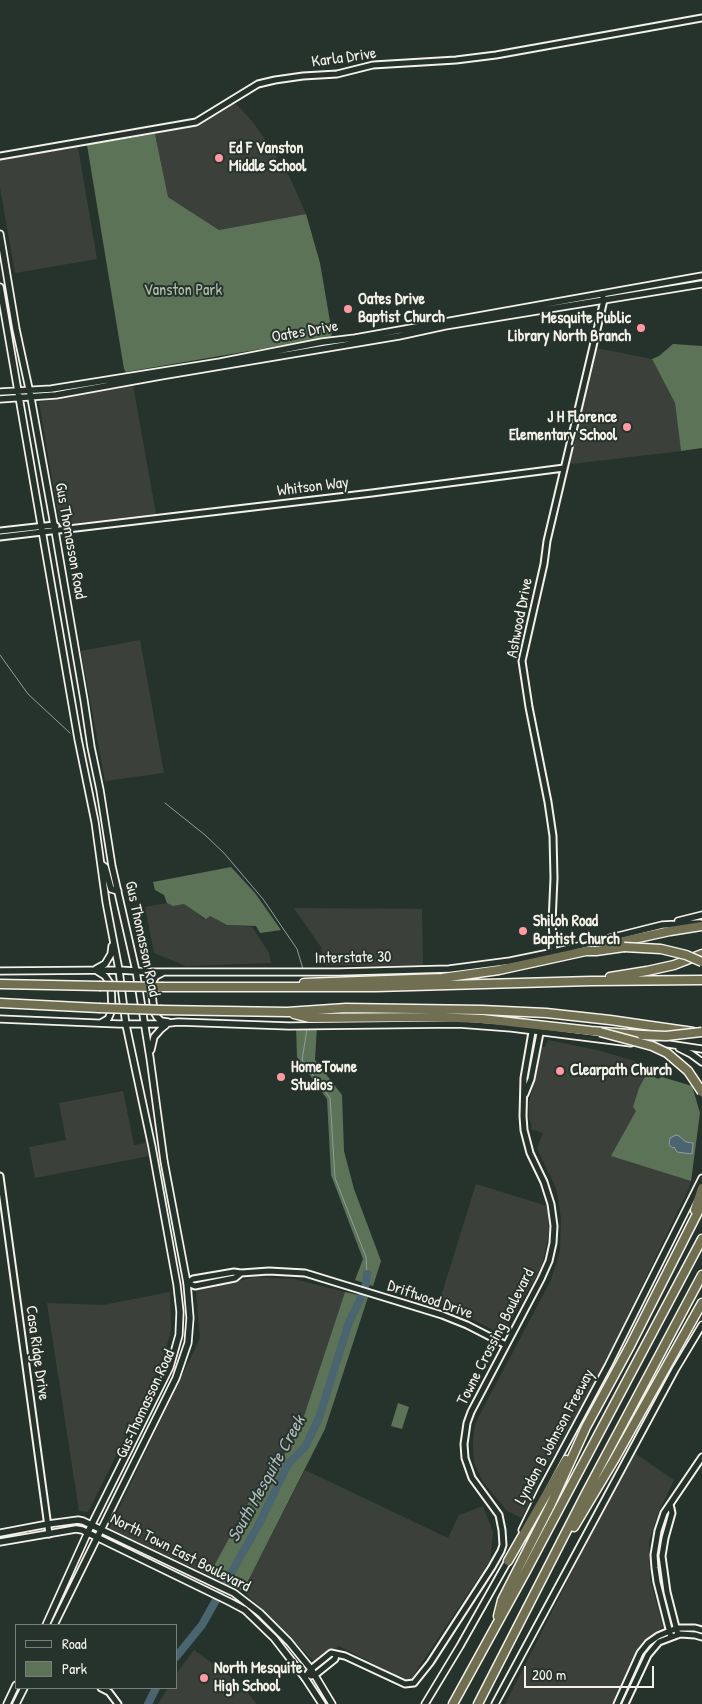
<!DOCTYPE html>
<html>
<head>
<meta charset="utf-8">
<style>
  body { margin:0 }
  #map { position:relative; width:702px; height:1704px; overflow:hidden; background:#26332d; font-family:"Patrick Hand",sans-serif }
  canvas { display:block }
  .legend { position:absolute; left:15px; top:1624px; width:162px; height:65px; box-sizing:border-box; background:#26332d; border:1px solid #787f78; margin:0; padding:6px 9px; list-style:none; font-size:15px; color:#f4f1e8 }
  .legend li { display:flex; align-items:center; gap:10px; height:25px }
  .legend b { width:25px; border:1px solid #787f78 }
  .scale { position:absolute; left:524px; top:1666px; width:130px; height:22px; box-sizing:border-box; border:2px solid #f4f1e8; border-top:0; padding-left:6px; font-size:15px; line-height:18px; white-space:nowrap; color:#f4f1e8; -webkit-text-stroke:4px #26332d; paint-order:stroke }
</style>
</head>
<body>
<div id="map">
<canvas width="702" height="1704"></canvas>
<ul class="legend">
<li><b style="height:6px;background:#26332d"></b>Road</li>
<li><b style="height:14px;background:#5d7357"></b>Park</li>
</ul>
<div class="scale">200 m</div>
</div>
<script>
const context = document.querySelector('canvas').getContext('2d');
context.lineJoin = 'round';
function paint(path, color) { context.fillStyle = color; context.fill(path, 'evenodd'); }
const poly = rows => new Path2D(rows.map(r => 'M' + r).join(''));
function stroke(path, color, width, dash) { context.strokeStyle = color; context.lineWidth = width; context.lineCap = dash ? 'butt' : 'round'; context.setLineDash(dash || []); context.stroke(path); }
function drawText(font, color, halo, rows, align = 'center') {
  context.font = font + ' "Patrick Hand",sans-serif'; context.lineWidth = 4; context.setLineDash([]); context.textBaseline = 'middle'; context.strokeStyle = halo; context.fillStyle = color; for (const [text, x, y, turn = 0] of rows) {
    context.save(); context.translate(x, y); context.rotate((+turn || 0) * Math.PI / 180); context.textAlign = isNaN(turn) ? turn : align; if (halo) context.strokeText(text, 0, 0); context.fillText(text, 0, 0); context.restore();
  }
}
paint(poly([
  [234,104,237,105,252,121,264,138,290,178,306,214,219,230,168,197,155,134,199,125],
  [78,147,97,259,15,273,0,188,0,160],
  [596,348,652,359,675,403,681,451,572,464,570,462],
  [133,385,156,514,60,525,39,402],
  [140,640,164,773,105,781,81,651],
  [167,903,173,906,184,904,205,919,210,916,227,925,252,927,269,953,271,963,186,966,154,953,145,907],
  [294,908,422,909,423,966,324,965,321,947],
  [548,1040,597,1050,635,1061,635,1064,646,1068,648,1070,647,1073,658,1079,662,1077,692,1086,700,1113,691,1181,688,1190,616,1340,593,1386,544,1471,522,1518,507,1511,483,1482,474,1463,473,1441,475,1425,479,1416,551,1280,560,1251,561,1219,558,1198,556,1188,537,1148,543,1133,531,1129,532,1126,529,1118,529,1103,542,1047,545,1047],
  [123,1091,134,1145,146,1143,149,1156,35,1178,29,1147,66,1140,59,1103],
  [476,1184,547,1206,549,1232,544,1257,540,1270,502,1335,463,1314,438,1306],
  [255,1277,294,1279,345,1292,300,1428,287,1451,263,1476,209,1575,109,1529,200,1338,196,1291],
  [170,1292,171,1330,162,1364,88,1512,79,1511,47,1303,103,1305],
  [633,1452,674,1480,659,1511,649,1542,650,1579,663,1627,642,1642,633,1657,612,1704,505,1704],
  [305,1470,448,1538,459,1515,483,1506,493,1532,490,1562,464,1599,411,1679,403,1679,339,1646,315,1662,243,1591],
  [194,1650,238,1682,257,1704,158,1704,168,1688,176,1688,176,1674]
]), '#3b413a');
paint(poly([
  [155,134,168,197,219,230,306,214,320,263,332,333,331,337,126,372,124,369,87,145],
  [673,344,702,346,702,448,681,451,675,403,652,359,659,356],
  [231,867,255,893,281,930,260,933,256,926,227,925,210,916,206,919,184,904,173,906,167,903,164,895,155,890,153,882],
  [296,1026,317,1026,315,1060,342,1095,344,1151,354,1189,381,1261,373,1286,355,1280,363,1259,331,1175,327,1099,297,1057],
  [647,1073,658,1079,662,1077,692,1086,700,1113,691,1181,611,1156,636,1111,633,1107,639,1088],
  [345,1292,368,1297,325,1429,243,1591,209,1575,263,1476,287,1451,300,1428],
  [398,1403,409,1407,402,1429,391,1426]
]), '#5d7357');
const water = poly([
  [676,1135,679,1136,686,1142,693,1143,692,1154,677,1152,674,1147,673,1148,669,1145,670,1138,676,1135]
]);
paint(water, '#4b6570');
stroke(water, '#8f9da0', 1);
stroke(poly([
  [0,655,28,694,70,733],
  [165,803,205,835,224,853,263,899,297,949,303,969],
  [307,1029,302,1060,330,1098,335,1178,366,1257,367,1274]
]), '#8f9da0', 1);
stroke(poly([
  [176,1657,202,1625,260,1522,288,1464,305,1447,319,1418,349,1322,361,1298,366,1284,367,1274],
  [148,1704,156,1688]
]), '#4b6570', 8);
const tertiary = poly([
  [0,156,196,122,258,84,275,80,303,76,337,74,373,65,456,60,496,55,702,18],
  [0,531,54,525,56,526],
  [0,537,372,493,564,468],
  [554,952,552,923,554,878,553,836,548,802,529,707,522,661,544,564,547,541,604,300,602,294],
  [525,1094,531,1079,540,1033],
  [0,1176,49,1534],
  [187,1283,193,1279,234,1272,241,1273,269,1271,305,1273,442,1315,467,1325,506,1345],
  [187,1283,195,1286,235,1278,241,1273],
  [670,1504,672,1513,665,1538,662,1556,667,1592,678,1635],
  [671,1637,657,1582,655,1568,654,1555,658,1531,664,1513,702,1457],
  [311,1676,315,1675,335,1659,336,1655],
  [305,1678,311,1669,331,1653,345,1656,405,1684,414,1683,430,1663,492,1567,501,1551,503,1545,502,1530,499,1515,472,1478,465,1458,464,1444,467,1423,471,1412,541,1279,549,1261,553,1243,554,1226,551,1204,544,1182,530,1153,524,1130,523,1116,524,1078,532,1032],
  [101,1688,109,1692,118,1704],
  [617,1704,640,1653,648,1643,658,1636,677,1628,695,1628,702,1630],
  [625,1704,648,1655,659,1642,680,1634,695,1635,702,1637]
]);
const secondary = poly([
  [0,234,16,329,31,398,54,525,84,700,91,747,100,790,112,866,136,971,150,1058,164,1161,187,1283,190,1318,188,1343,176,1378,54,1625],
  [0,287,78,739,95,822,106,902,119,970,126,1025,152,1147,177,1285,180,1312,179,1335,170,1367,88,1532,46,1625],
  [0,392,51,389,220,362,322,342,355,338,702,276],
  [0,399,56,395,161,376,399,336,445,326,702,284],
  [101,864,105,867,111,889,118,891],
  [678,921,702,915],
  [96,969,105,964,111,954,112,946],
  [0,971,119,970,151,972,339,972,449,969,510,961,554,952,662,925,700,923],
  [97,971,105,976,111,985,112,1010,108,1019,101,1023],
  [162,973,156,976,151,984,154,1012,157,1017,161,1021,168,1022],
  [0,1019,119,1024,161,1024,178,1022,289,1026,458,1024,511,1028,631,1043],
  [650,1044,668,1044,702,1049],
  [679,1048,691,1054,702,1062],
  [151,1050,154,1037,161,1029,166,1025],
  [522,1530,542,1489,608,1366,702,1178],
  [0,1533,48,1524,78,1520,83,1521,234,1593,260,1613,289,1642,311,1669,332,1704],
  [0,1542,76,1529,82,1530,230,1602,245,1610,274,1638,305,1678,322,1704],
  [7,1704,16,1685],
  [16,1704,24,1688],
  [425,1704,460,1646,509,1559],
  [495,1704,675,1370,702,1325]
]);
const motorway = poly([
  [606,945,670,931,702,926],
  [610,977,647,971,674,965,702,954],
  [304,983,442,978,499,970,586,951,596,951,624,947],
  [0,984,99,986],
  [163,987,376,987,591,981,702,980],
  [0,1003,99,1008],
  [162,1010,287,1012,346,1008,482,1010,546,1013,610,1020,693,1032],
  [294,1014,310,1018,433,1017,482,1019,591,1031,642,1035],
  [695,1210,702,1188],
  [574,1527,614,1460,702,1303],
  [508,1561,566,1460],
  [498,1616,502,1600,550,1506,586,1427,630,1346,702,1204],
  [453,1704,526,1571,702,1239],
  [478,1704,586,1493,702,1275]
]);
stroke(tertiary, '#f4f1e8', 9);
stroke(secondary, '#f4f1e8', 9);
stroke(motorway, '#f4f1e8', 11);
stroke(tertiary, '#26332d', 5);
stroke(secondary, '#26332d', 5.5);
stroke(motorway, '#706f52', 8);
const motorwayBridge = poly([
  [624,947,661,949,686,955,702,962],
  [99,986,163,987],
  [99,1008,162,1010],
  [600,1032,652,1046,667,1053,688,1071,702,1092],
  [642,1035,666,1036,702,1032]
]);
stroke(motorwayBridge, '#f4f1e8', 11, []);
stroke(motorwayBridge, '#706f52', 8);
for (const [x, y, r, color] of [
  [219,158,5,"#ff9aa2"],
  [348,309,5,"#ff9aa2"],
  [641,328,5,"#ff9aa2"],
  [627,427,5,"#ff9aa2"],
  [523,931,5,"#ff9aa2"],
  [560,1071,5,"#ff9aa2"],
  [281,1077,5,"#ff9aa2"],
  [204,1678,5,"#ff9aa2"]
]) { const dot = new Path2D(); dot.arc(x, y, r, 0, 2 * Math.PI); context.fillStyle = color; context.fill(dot); stroke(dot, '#26332d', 2); }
drawText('16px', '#f4f1e8', '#26332d', [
  ["Karla Drive",344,58,-8],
  ["Oates Drive",305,332,-10],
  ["Whitson Way",313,487,-7],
  ["Gus Thomasson Road",70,541,80],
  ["Ashwood Drive",520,618,-79],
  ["Gus Thomasson Road",142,939,78],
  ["Interstate 30",353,958,-1],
  ["Driftwood Drive",430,1300,19],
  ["Towne Crossing Boulevard",496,1337,-63],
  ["Casa Ridge Drive",37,1353,82],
  ["Gus Thomasson Road",146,1404,-65],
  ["Lyndon B Johnson Freeway",555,1437,-62],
  ["North Town East Boulevard",180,1553,27]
]);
drawText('bold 16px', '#f4f1e8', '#26332d', [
  ["Ed F Vanston",229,149],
  ["Middle School",229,167],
  ["Oates Drive",358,300],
  ["Baptist Church",358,318],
  ["Mesquite Public",631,319,"right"],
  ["Library North Branch",631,337,"right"],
  ["J H Florence",617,418,"right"],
  ["Elementary School",617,436,"right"],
  ["Shiloh Road",533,922],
  ["Baptist Church",533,940],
  ["HomeTowne",291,1068],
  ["Studios",291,1086],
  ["Clearpath Church",570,1071],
  ["North Mesquite",214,1669],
  ["High School",214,1687]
], 'left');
drawText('16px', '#b8bfae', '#26332d', [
  ["Vanston Park",183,291]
]);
drawText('italic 18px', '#b0b9b8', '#26332d', [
  ["South Mesquite Creek",267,1479,-61]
]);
</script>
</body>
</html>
